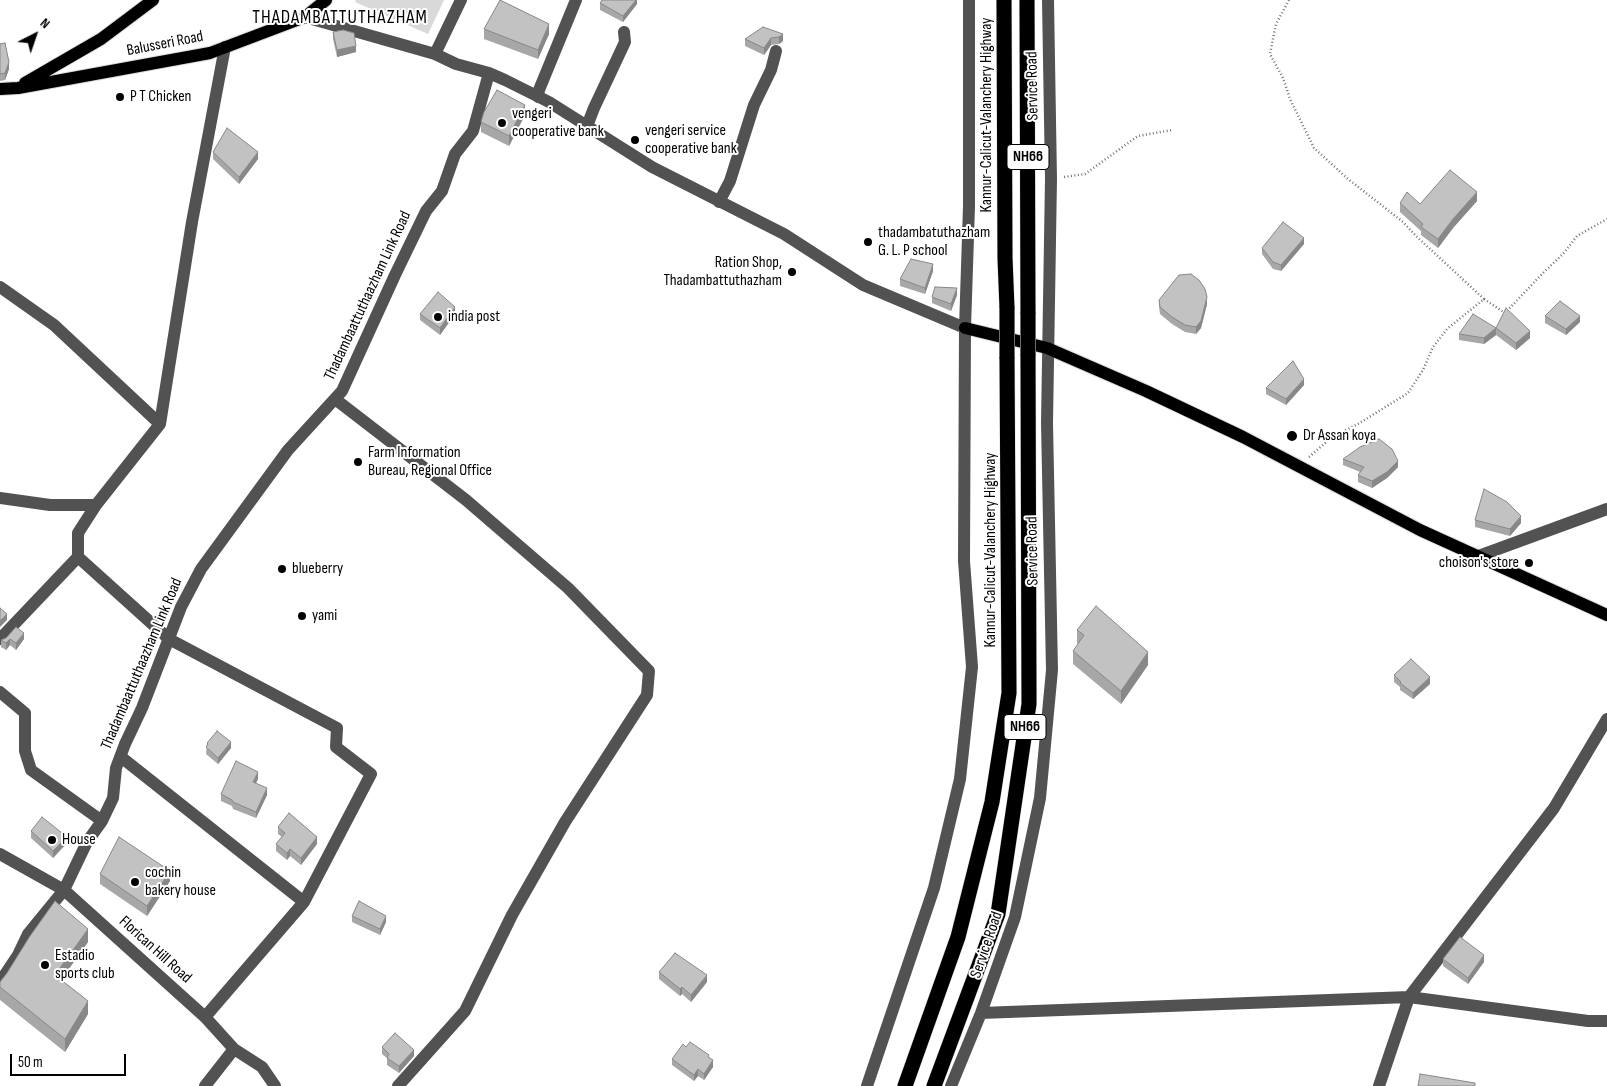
<!DOCTYPE html>
<html>
<head>
<meta charset="utf-8">
<style>
  body { margin:0 }
  #map { position:relative; width:1607px; height:1086px; overflow:hidden; background:#fff; font-family:"Sofia Sans Condensed",sans-serif }
  canvas { display:block }
  .north { position:absolute; left:10px; top:10px; width:50px; height:50px; -webkit-text-stroke:4px #fff; paint-order:stroke; rotate:41deg; font-size:14px; font-weight:700; line-height:20px; text-align:center; color:#000 }
  .north::after { content:''; display:block; margin:auto; width:18px; height:22px; background:#000; clip-path:polygon(50% 0,100% 100%,50% 72%,0 100%) }
  .scale { position:absolute; left:10px; top:1054px; width:116px; height:22px; box-sizing:border-box; border:2px solid #000; border-top:0; padding-left:6px; font-size:15px; line-height:18px; white-space:nowrap; color:#000; -webkit-text-stroke:4px #fff; paint-order:stroke }
</style>
</head>
<body>
<div id="map">
<canvas width="1607" height="1086"></canvas>
<div class="north">N</div>
<div class="scale">50 m</div>
</div>
<script>
const context = document.querySelector('canvas').getContext('2d');
context.lineJoin = 'round';
function paint(path, color) { context.fillStyle = color; context.fill(path, 'evenodd'); }
const poly = rows => new Path2D(rows.map(r => 'M' + r).join(''));
function stroke(path, color, width, dash) { context.strokeStyle = color; context.lineWidth = width; context.lineCap = dash ? 'butt' : 'round'; context.setLineDash(dash || []); context.stroke(path); }
function drawText(font, color, halo, rows, align = 'center') {
  context.font = font + ' "Sofia Sans Condensed",sans-serif'; context.lineWidth = 4; context.setLineDash([]); context.textBaseline = 'middle'; context.strokeStyle = halo; context.fillStyle = color; for (const [text, x, y, turn = 0] of rows) {
    context.save(); context.translate(x, y); context.rotate((+turn || 0) * Math.PI / 180); context.textAlign = isNaN(turn) ? turn : align; if (halo) context.strokeText(text, 0, 0); context.fillText(text, 0, 0); context.restore();
  }
}
paint(poly([
  [356,0,444,0,428,34,355,2]
]), '#d9d9d9');
const major = poly([
  [25,83,101,39,153,0],
  [0,89,18,88,210,53,305,17,326,0],
  [965,328,1047,348,1146,391,1243,437,1420,530,1607,615]
]);
const highway = poly([
  [1004,0,1005,258,1007,308],
  [1027,0,1028,314],
  [905,1086,958,937,992,802,1009,693,1007,357],
  [934,1086,998,914,1029,704,1028,354]
]);
stroke(major, '#dbdbdb', 14);
stroke(highway, '#dbdbdb', 16);
stroke(poly([
  [1289,0,1276,24,1270,54,1283,78,1290,99,1314,148,1348,179,1403,222,1416,236,1484,299],
  [1064,177,1085,174,1138,136,1172,130],
  [1309,457,1332,437,1358,424,1408,393,1423,370,1433,347,1447,329,1484,299,1505,313,1543,273,1563,254,1577,236,1607,219]
]), '#747474', 2.5, [1, 2.5]);
stroke(poly([
  [305,17,435,54,456,64,489,73,505,80,549,102,652,167,784,234,863,285,965,328],
  [435,54,461,0],
  [538,97,539,90,576,0],
  [587,126,594,108,625,42,624,32],
  [719,202,730,181,754,105,771,70,776,51],
  [0,287,54,325,160,424,96,505,78,533,78,557,169,639,337,728,336,747,371,774,304,902],
  [335,399,466,500,568,588,649,671,647,695,565,822,512,915,465,1011,398,1086],
  [160,424,192,222,225,47],
  [0,498,50,505,96,505],
  [1476,557,1607,509],
  [0,639,78,557],
  [0,692,25,713,25,751,31,770,102,821],
  [121,757,304,902,205,1017],
  [0,854,64,890,205,1017,234,1049,262,1067,275,1086],
  [0,982,18,955,28,934,64,890,87,842,102,821,113,798,116,768,125,744,142,708,181,607,201,569,288,450,342,391,395,275,426,211,442,191,455,154,473,131,489,73],
  [981,1013,1409,997,1554,808,1607,719],
  [205,1086,234,1049],
  [867,1086,934,888,960,779,972,667,964,561,965,328,969,206,969,0],
  [951,1086,981,1013,1015,917,1040,798,1052,670,1047,423,1051,179,1048,0],
  [1379,1086,1409,997,1588,1021,1607,1021]
]), '#525252', 12);
stroke(major, '#000', 12);
stroke(highway, '#000', 15);
const highwayBridge = poly([
  [1007,308,1007,357],
  [1028,314,1028,354]
]);
stroke(highwayBridge, '#dbdbdb', 16, []);
stroke(highwayBridge, '#000', 15);
paint(poly([
  [637,0,637,4,623,22,600,10,600,3],
  [484,29,549,34,538,59,484,39],
  [333,32,356,52,337,57,333,39],
  [783,34,783,41,779,44,771,45,764,55,745,46,745,39],
  [0,44,9,69,5,80,0,81],
  [525,115,509,146,481,132,481,122],
  [213,152,258,159,239,184,213,159],
  [1477,201,1453,228,1438,248,1421,235,1421,231,1400,212,1400,203,1420,204],
  [1304,244,1281,271,1273,269,1262,254,1262,248],
  [933,271,925,294,900,286,900,279],
  [957,295,951,311,932,303,932,297],
  [1159,300,1207,304,1201,328,1196,334,1185,332,1172,324,1160,314,1159,307],
  [420,314,455,314,440,335,420,320],
  [1545,316,1580,322,1566,335,1545,323],
  [1496,328,1530,338,1516,350,1496,335,1484,344,1459,340,1459,334],
  [1304,385,1286,405,1266,394,1266,388],
  [1343,459,1398,467,1387,478,1372,488,1358,482,1358,475,1360,472,1343,465],
  [1475,520,1521,523,1510,536,1475,527],
  [1077,630,1148,665,1121,704,1073,664,1073,651,1078,644,1077,643],
  [6,638,24,639,16,650,10,645,6,650,1,647,1,640],
  [1394,675,1430,684,1413,699,1400,690,1400,687,1394,682],
  [207,743,231,748,218,764,206,754],
  [258,779,256,783,267,795,256,818,233,809,232,806,221,801,221,794],
  [278,827,317,844,301,865,290,856,287,860,276,851,276,844,282,837,278,834],
  [31,831,67,843,53,858,31,838],
  [100,874,170,881,147,916,100,884],
  [352,916,386,922,380,935,352,922],
  [88,942,61,980,88,1014,65,1052,0,1000,0,987],
  [1443,959,1484,962,1468,984,1443,966],
  [659,972,707,982,691,1002,682,994,680,996,659,979],
  [382,1047,414,1056,399,1073,387,1065,387,1058,382,1054],
  [686,1047,709,1058,713,1067,704,1080,698,1076,694,1081,672,1065,672,1059]
]), '#a7a7a7');
paint(poly([
  [636,0,637,0,637,4,623,22,623,16],
  [549,24,549,34,538,59,538,50],
  [783,34,783,41,779,44,779,37],
  [771,38,771,45,764,55,764,48],
  [356,46,356,52,337,57,337,50],
  [9,62,9,69,5,80,5,73],
  [525,105,525,115,509,146,509,136],
  [258,152,258,159,239,184,239,177],
  [1477,192,1477,201,1453,228,1438,248,1438,239,1453,219],
  [1304,238,1304,244,1281,271,1281,265],
  [933,264,933,271,925,294,925,288],
  [957,288,957,295,951,311,951,304],
  [1207,297,1207,304,1201,328,1196,334,1196,327],
  [455,307,455,314,440,335,440,328],
  [1580,316,1580,322,1566,335,1566,329],
  [1496,328,1496,335,1484,344,1484,338],
  [1530,331,1530,338,1516,350,1516,343],
  [1304,379,1304,385,1286,405,1286,399],
  [1398,461,1398,467,1387,478,1372,488,1372,481],
  [1521,516,1521,523,1510,536,1510,529],
  [7,614,7,620,0,627,0,621],
  [24,633,24,639,16,650,16,643],
  [10,639,10,645,6,650,6,643],
  [1148,652,1148,665,1121,704,1121,691],
  [1430,677,1430,684,1413,699,1413,693],
  [231,742,231,748,218,764,218,758],
  [258,772,258,779,253,789,253,782],
  [267,788,267,795,256,818,256,812],
  [67,837,67,843,53,858,53,851],
  [317,837,317,844,301,865,301,858],
  [290,849,290,856,287,860,287,853],
  [170,871,170,881,147,916,147,906],
  [386,916,386,922,380,935,380,929],
  [88,929,88,942,55,988,55,975],
  [1484,955,1484,962,1468,984,1468,978],
  [707,975,707,982,691,1002,691,995],
  [682,987,682,994,680,996,680,989],
  [88,1001,88,1014,65,1052,65,1039],
  [414,1050,414,1056,399,1073,399,1066],
  [713,1060,713,1067,704,1080,704,1074],
  [698,1069,698,1076,694,1081,694,1075]
]), '#888');
const building = poly([
  [500,0,549,24,538,50,484,29,500,0],
  [602,0,636,0,623,16,600,3,602,0],
  [763,27,783,34,779,37,771,38,764,48,745,39,763,27],
  [343,30,354,33,356,46,337,50,333,32,343,30],
  [5,43,9,62,5,73,0,74,0,44,5,43],
  [497,90,525,105,509,136,481,122,484,112,497,90],
  [227,128,258,152,239,177,213,152,227,128],
  [1450,170,1477,192,1453,219,1438,239,1421,227,1423,224,1400,203,1407,192,1420,204,1450,170],
  [1283,222,1304,238,1281,265,1273,262,1262,248,1283,222],
  [911,259,933,264,925,288,900,279,911,259],
  [1191,274,1199,280,1205,289,1207,297,1201,321,1196,327,1185,325,1172,317,1160,307,1159,300,1179,275,1191,274],
  [935,287,957,288,951,304,932,297,935,287],
  [438,292,455,307,440,328,420,314,438,292],
  [1560,301,1580,316,1566,329,1545,316,1560,301],
  [1506,308,1530,331,1516,343,1496,328,1506,308],
  [1473,314,1496,328,1484,338,1459,334,1473,314],
  [1293,361,1304,379,1286,399,1266,388,1293,361],
  [1379,439,1392,449,1398,461,1387,472,1372,481,1358,475,1364,467,1343,459,1360,447,1379,439],
  [1484,489,1507,502,1521,516,1510,529,1475,520,1484,489],
  [1096,606,1148,652,1121,691,1073,651,1084,635,1077,630,1096,606],
  [0,608,7,614,0,621,0,608],
  [16,627,24,633,16,643,10,639,6,643,1,640,6,638,16,627],
  [1411,659,1430,677,1413,693,1400,683,1401,682,1394,675,1411,659],
  [217,731,231,742,218,758,206,747,208,744,207,743,217,731],
  [236,761,258,772,253,782,267,788,256,812,233,802,232,800,221,794,236,761],
  [289,813,317,837,301,858,290,849,287,853,276,844,285,833,278,827,289,813],
  [42,817,67,837,53,851,31,831,42,817],
  [119,837,170,871,147,906,100,874,119,837],
  [55,901,88,929,55,975,88,1001,65,1039,0,987,0,982,7,973,30,936,55,901],
  [359,901,386,916,380,929,352,916,359,901],
  [1460,937,1484,955,1468,978,1443,959,1460,937],
  [675,953,707,975,691,995,682,987,680,989,659,972,675,953],
  [395,1033,414,1050,399,1066,387,1058,389,1054,382,1047,395,1033],
  [690,1042,709,1055,708,1057,713,1060,704,1074,698,1069,694,1075,672,1059,683,1044,686,1047,690,1042],
  [1420,1074,1475,1083,1475,1086,1418,1086,1420,1074]
]);
paint(building, '#c2c2c2');
stroke(building, '#888', 1);
for (const [x, y, r, color] of [
  [120,97,5,"#000"],
  [502,123,5,"#000"],
  [635,140,5,"#000"],
  [868,242,5,"#000"],
  [792,272,5,"#000"],
  [438,317,5,"#000"],
  [1292,436,6,"#000"],
  [358,462,5,"#000"],
  [1529,563,5,"#000"],
  [282,569,5,"#000"],
  [302,616,5,"#000"],
  [52,840,5,"#000"],
  [135,882,5,"#000"],
  [45,965,5,"#000"]
]) { const dot = new Path2D(); dot.arc(x, y, r, 0, 2 * Math.PI); context.fillStyle = color; context.fill(dot); stroke(dot, '#fff', 2); }
for (const [x, y, w] of [
  [1028,157,42],
  [1025,727,42]
]) { const box = new Path2D(); box.roundRect(x - w / 2, y - 12.5, w, 25, 4); context.fillStyle = '#fff'; context.fill(box); stroke(box, '#000', 1); }
drawText('bold 15px', '#000', null, [
  ["NH66",1028,157],
  ["NH66",1025,727]
]);
drawText('16px', '#000', '#fff', [
  ["Balusseri Road",165,44,-11],
  ["Service Road",1033,86,-91],
  ["Kannur-Calicut-Valanchery Highway",987,115,-90],
  ["Thadambaattuthaazham Link Road",368,296,-65],
  ["Kannur-Calicut-Valanchery Highway",991,550,-90],
  ["Service Road",1033,551,-91],
  ["Thadambaattuthaazham Link Road",142,664,-67],
  ["Service Road",987,945,-71],
  ["Florican Hill Road",155,950,42]
]);
drawText('16px', '#000', '#fff', [
  ["P T Chicken",130,97],
  ["vengeri",512,114],
  ["cooperative bank",512,132],
  ["vengeri service",645,131],
  ["cooperative bank",645,149],
  ["thadambatuthazham",878,233],
  ["G. L. P school",878,251],
  ["Ration Shop,",782,263,"right"],
  ["Thadambattuthazham",782,281,"right"],
  ["india post",448,317],
  ["Dr Assan koya",1303,436],
  ["Farm Information",368,453],
  ["Bureau, Regional Office",368,471],
  ["choison's store",1519,563,"right"],
  ["blueberry",292,569],
  ["yami",312,616],
  ["House",62,840],
  ["cochin",145,873],
  ["bakery house",145,891],
  ["Estadio",55,956],
  ["sports club",55,974]
], 'left');
context.letterSpacing = '1px';
drawText('19px', '#000', '#fff', [
  ["THADAMBATTUTHAZHAM",340,18]
]);
context.letterSpacing = '0px';
</script>
</body>
</html>
